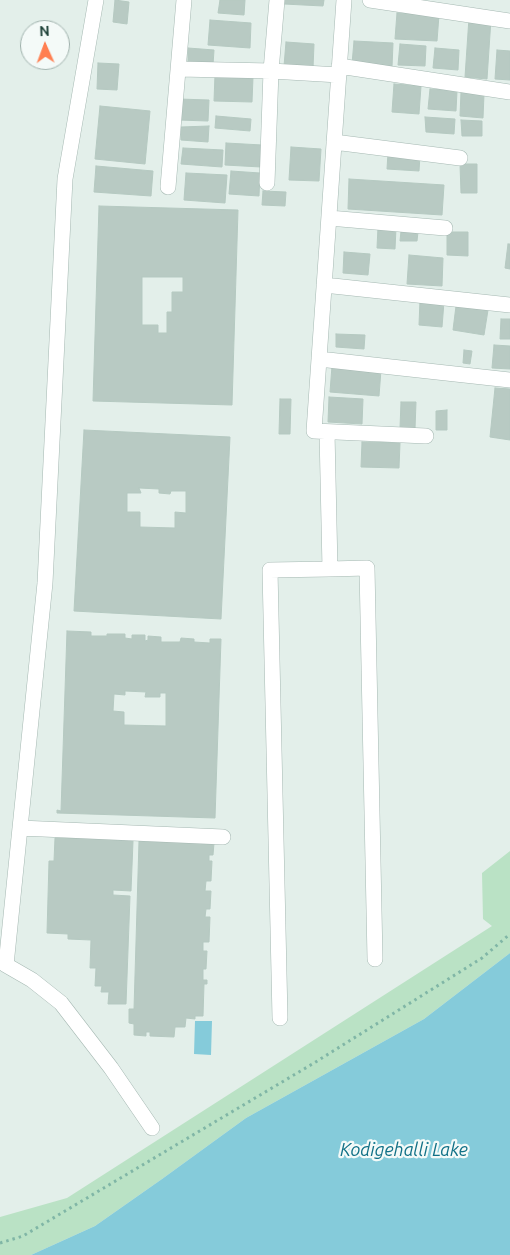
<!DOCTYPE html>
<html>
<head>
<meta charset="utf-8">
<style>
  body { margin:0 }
  #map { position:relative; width:510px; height:1255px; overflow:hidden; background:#e3efea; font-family:Ubuntu,sans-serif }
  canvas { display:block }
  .north { position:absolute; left:20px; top:20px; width:50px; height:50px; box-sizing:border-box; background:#f4faf8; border:1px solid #9fb1ac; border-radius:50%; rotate:358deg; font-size:14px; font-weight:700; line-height:20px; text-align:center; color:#20433a }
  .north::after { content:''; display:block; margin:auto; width:18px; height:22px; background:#ff7f51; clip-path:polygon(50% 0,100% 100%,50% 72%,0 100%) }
</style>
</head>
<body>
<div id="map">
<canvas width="510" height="1255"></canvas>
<div class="north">N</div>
</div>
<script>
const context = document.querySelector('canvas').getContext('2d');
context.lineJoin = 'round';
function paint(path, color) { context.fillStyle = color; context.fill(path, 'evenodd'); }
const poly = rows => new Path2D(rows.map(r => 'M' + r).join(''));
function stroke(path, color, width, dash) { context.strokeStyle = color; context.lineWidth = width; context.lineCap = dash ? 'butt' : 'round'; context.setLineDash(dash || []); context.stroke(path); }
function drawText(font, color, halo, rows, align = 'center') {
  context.font = font + ' Ubuntu,sans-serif'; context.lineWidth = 4.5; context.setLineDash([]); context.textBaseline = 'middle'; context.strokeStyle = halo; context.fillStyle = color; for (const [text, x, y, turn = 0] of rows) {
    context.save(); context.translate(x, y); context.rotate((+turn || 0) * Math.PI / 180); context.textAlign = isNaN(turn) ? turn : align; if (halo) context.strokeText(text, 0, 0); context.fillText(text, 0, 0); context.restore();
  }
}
paint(poly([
  [510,851,510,953,424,1019,246,1118,162,1179,95,1226,31,1255,0,1255,0,1217,67,1198,492,926,483,919,482,873]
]), '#bae2c5');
paint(poly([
  [510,953,510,1255,31,1255,95,1226,162,1179,246,1118,424,1019],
  [195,1021,212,1021,211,1055,194,1054]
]), '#85cbda');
const building = poly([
  [115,0,129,2,127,24,113,22,115,0],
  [220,0,245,0,244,15,218,13,220,0],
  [284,0,324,0,323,6,284,4,284,0],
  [397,13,439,15,437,41,395,39,397,13],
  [469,18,491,19,487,79,465,77,469,18],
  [210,20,251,23,250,48,208,45,210,20],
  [354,41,393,43,392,67,352,64,354,41],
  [286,42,314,44,313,68,284,66,286,42],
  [400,44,426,46,425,66,398,65,400,44],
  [188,48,214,50,213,65,188,64,188,48],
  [435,48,459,50,458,70,433,68,435,48],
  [497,50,510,51,510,80,495,79,497,50],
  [98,63,119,64,117,90,97,89,98,63],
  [215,75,253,77,252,102,214,101,215,75],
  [394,84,421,86,419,114,392,112,394,84],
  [430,89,457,91,456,111,428,109,430,89],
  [461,92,484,94,483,118,460,116,461,92],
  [179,99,209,100,208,121,178,120,179,99],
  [100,106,150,111,145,164,95,159,100,106],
  [216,116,251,119,250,131,215,128,216,116],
  [425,117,455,119,454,134,426,132,425,117],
  [461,120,482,121,482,136,462,136,461,120],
  [209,126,208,142,181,140,181,127,209,126],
  [226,143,262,145,261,167,225,165,226,143],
  [291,147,321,149,319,181,289,180,291,147],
  [183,148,223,150,222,167,181,164,183,148],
  [388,153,420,156,419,171,387,169,388,153],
  [460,164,477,164,477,193,461,193,460,164],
  [96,166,153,171,151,196,94,192,96,166],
  [231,171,260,173,259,196,229,194,231,171],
  [186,173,227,175,225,203,184,200,186,173],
  [349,179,444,185,442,215,348,209,349,179],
  [263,191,286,192,285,206,262,205,263,191],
  [99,206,238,210,232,405,93,401,99,206],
  [142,277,183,277,183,292,172,292,172,312,167,312,167,333,158,333,158,325,142,325,142,277],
  [378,227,396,228,395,249,377,248,378,227],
  [401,231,418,232,417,241,400,241,401,231],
  [447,232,468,232,468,256,447,255,447,232],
  [508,244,510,244,510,269,505,268,508,244],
  [344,252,370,254,368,275,343,273,344,252],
  [409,255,443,258,442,286,407,284,409,255],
  [420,300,444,302,442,327,419,325,420,300],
  [456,306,488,310,484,335,453,330,456,306],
  [501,319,510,319,510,339,500,339,501,319],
  [336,334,365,335,364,349,336,347,336,334],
  [494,345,510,346,510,369,492,368,494,345],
  [464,350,472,351,470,364,463,363,464,350],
  [332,366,381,370,379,396,330,392,332,366],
  [495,388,510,389,510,440,490,437,495,388],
  [329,397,363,399,362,424,328,422,329,397],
  [280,399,291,399,290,434,279,434,280,399],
  [401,402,416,402,415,429,400,428,401,402],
  [447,410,447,430,436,430,436,411,447,410],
  [84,430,230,437,221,619,74,611,84,430],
  [139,488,159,489,159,493,170,494,171,491,186,491,186,513,175,512,175,528,140,527,140,512,127,512,127,493,141,493,139,488],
  [362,442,400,443,399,468,361,467,362,442],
  [67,631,91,632,91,636,107,636,107,634,125,634,125,638,132,639,132,635,145,635,145,641,148,640,148,636,161,637,161,642,180,642,181,638,194,639,194,642,210,643,210,639,221,639,215,818,57,813,57,810,61,811,67,631],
  [125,691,146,692,145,697,160,697,160,693,166,693,166,726,124,725,124,712,113,711,114,694,125,695,125,691],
  [75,834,116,836,116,840,133,841,131,891,113,890,113,895,130,896,126,1004,108,1004,109,992,101,992,102,986,95,986,96,968,90,968,91,940,68,939,68,934,47,933,49,861,54,861,55,838,75,838,75,834],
  [158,838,214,843,213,855,209,855,209,861,212,861,211,881,206,881,205,891,211,891,210,909,206,909,205,917,210,917,209,942,203,942,203,951,207,951,206,969,203,969,203,980,207,980,207,984,204,984,203,1016,195,1016,195,1019,186,1018,185,1027,175,1027,174,1037,150,1036,150,1032,146,1032,146,1036,134,1035,134,1024,129,1023,129,1009,134,1009,139,841,158,842,158,838]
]);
paint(building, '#b8cac3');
stroke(building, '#b5c9c1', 1);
const street = poly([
  [96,0,65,179,45,583,6,965,32,980,61,1003,111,1068,152,1128],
  [344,0,314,431,426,436],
  [370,0,510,21],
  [339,66,510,92],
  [179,69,271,71,339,75],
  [334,142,460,158],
  [267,183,271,71,277,0],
  [168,187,184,0],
  [329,218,445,228],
  [324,285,510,305],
  [319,359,510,380],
  [327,432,330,569,367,568,375,959],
  [20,828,223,837],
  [280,1018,270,570,330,569]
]);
stroke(street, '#a5b8b2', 16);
stroke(poly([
  [0,1243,23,1236,314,1063,482,958,510,934]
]), '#80b6a6', 3, [2.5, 4]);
stroke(street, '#fff', 15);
drawText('italic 18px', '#127187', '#f4faf8', [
  ["Kodigehalli Lake",404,1150]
]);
</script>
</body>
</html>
